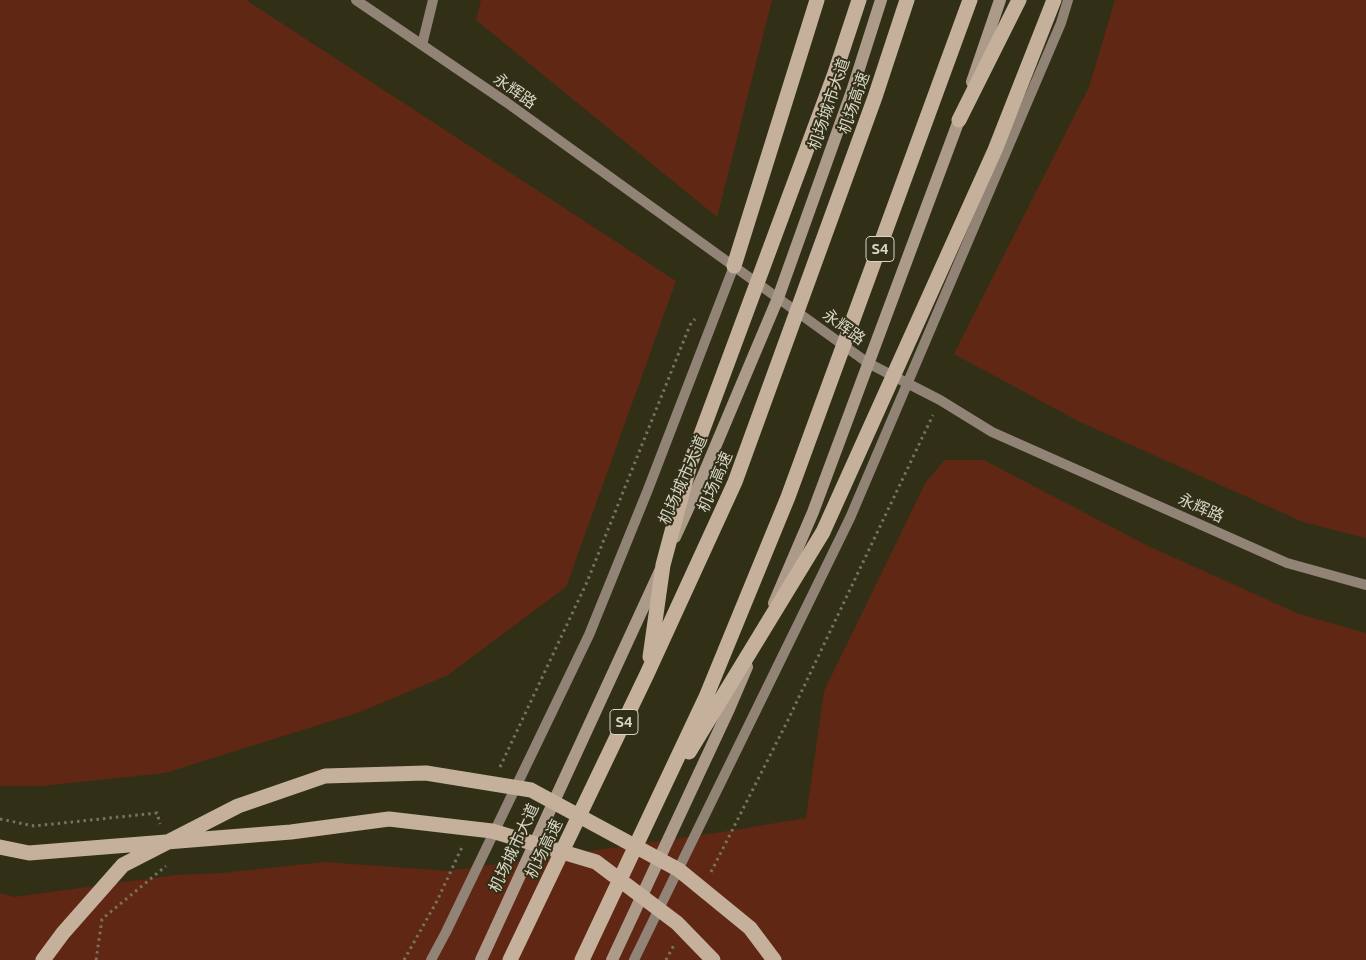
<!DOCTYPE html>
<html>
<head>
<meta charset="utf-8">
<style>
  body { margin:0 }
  canvas { display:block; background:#322f17 }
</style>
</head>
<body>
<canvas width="1366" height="960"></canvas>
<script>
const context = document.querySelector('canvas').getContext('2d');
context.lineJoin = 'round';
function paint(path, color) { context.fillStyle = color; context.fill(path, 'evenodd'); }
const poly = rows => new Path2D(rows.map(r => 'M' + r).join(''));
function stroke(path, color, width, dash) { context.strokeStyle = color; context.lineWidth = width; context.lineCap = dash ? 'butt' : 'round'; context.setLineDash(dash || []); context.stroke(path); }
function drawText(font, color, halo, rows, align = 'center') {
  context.font = font + ' Ubuntu,"Noto Sans SC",sans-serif'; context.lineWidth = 4; context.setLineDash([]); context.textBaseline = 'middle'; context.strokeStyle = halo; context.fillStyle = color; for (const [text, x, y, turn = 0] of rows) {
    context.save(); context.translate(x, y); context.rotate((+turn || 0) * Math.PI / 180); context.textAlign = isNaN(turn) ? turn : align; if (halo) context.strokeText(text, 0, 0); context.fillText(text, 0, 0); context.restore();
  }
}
paint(poly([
  [0,0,246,0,676,281,566,587,448,675,360,712,165,773,41,786,0,786],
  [481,0,772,0,717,217,476,20],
  [1115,0,1366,0,1366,538,1303,522,1080,422,954,354,1089,87],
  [945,460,984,460,1146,545,1299,614,1366,633,1366,960,0,960,0,893,14,897,176,875,222,873,325,862,448,871,716,833,806,818,824,691,926,482]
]), '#5f2714');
stroke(poly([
  [500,767,587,582,690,325,695,319],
  [0,819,34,826,157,813,160,824],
  [711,872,788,720,933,415],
  [96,960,102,919,166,866],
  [404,960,437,901,463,845],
  [666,960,674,945]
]), '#76735f', 3, [2.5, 4]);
stroke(poly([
  [356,0,506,102,868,363,940,400,992,432,1287,563,1366,585],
  [422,45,433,0],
  [431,960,446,932,589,635,647,492,734,266],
  [634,960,850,518,1061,23,1068,0]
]), '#918476', 10);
stroke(poly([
  [972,82,1000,0],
  [675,537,702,478,778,298,852,91,881,0],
  [774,603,813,512,962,112],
  [481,960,660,571],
  [612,960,729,709,747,667]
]), '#ac9b89', 12);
stroke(poly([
  [959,120,1019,0],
  [734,266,817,0]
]), '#c5b19b', 15);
stroke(poly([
  [650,657,663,565,690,464,835,73,859,0],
  [689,752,823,532,995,150,1054,0],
  [0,847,29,853,291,832,389,819,492,831,596,862,677,923,713,960],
  [43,960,63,933,123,865,238,806,325,776,426,773,531,790,679,870,750,928,774,960],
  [510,960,647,674,735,482,875,97,907,0],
  [582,960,706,697,788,497,970,0]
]), '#c5b19b', 15);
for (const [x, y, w] of [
  [880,249,28],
  [624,722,28]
]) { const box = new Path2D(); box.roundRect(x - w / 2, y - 12.5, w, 25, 4); context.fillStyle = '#322f17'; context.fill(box); stroke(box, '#d7d5c7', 1); }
drawText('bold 15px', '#d7d5c7', null, [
  ["S4",880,249],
  ["S4",624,722]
]);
drawText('16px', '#d7d5c7', '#322f17', [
  ["永辉路",515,91,35],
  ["机场高速",854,103,-71],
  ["机场城市大道",829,104,-71],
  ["永辉路",844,327,36],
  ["机场城市大道",683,480,-66],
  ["机场高速",715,482,-67],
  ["永辉路",1201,508,24],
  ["机场城市大道",514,848,-65],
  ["机场高速",544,849,-64]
]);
</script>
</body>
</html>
